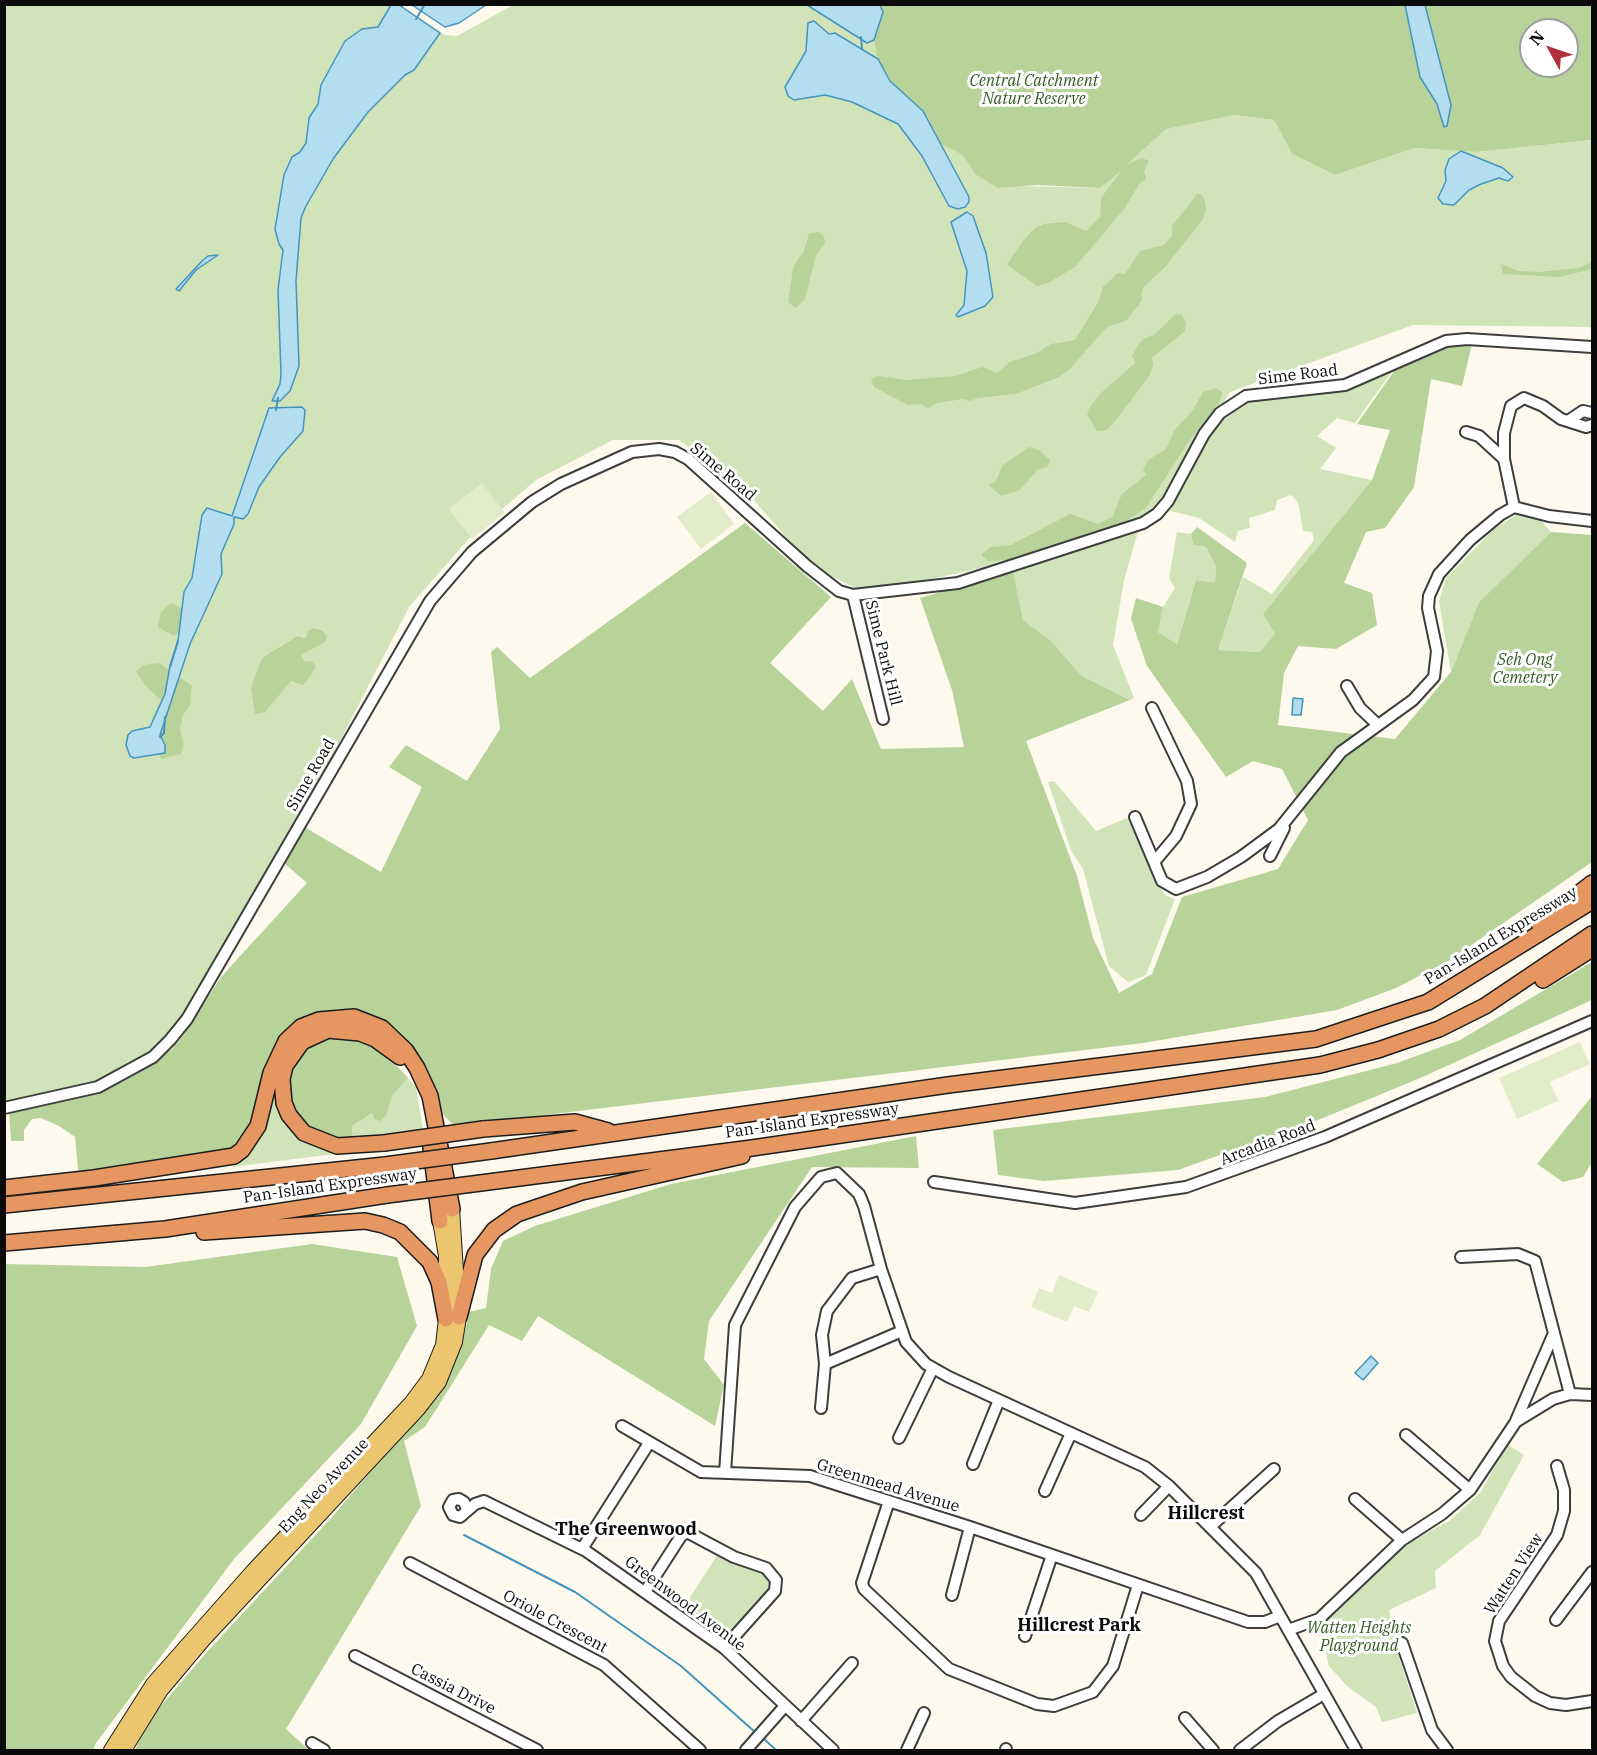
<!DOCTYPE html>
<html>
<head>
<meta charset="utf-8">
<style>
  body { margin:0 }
  #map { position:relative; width:1597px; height:1755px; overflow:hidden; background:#fdf9ec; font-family:"IBM Plex Serif",serif }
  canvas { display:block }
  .frame { position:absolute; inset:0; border:6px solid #0b0b0b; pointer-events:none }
  .north { position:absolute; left:1519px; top:18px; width:60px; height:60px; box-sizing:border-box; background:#fff; border:2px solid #9d9d9d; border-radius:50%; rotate:310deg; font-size:16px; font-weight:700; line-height:24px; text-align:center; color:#0b0b0b }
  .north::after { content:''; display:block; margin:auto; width:21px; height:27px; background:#ad323e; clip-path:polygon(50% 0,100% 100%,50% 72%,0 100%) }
</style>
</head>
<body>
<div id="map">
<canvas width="1597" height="1755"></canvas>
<div class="frame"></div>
<div class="north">N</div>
</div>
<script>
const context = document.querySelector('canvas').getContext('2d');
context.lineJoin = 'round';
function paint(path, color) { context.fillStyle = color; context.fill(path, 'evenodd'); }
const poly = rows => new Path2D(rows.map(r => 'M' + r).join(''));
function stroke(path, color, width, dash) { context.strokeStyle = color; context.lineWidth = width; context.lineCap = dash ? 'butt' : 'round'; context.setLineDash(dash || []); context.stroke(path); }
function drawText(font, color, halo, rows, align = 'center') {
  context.font = font + ' "IBM Plex Serif",serif'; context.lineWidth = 6; context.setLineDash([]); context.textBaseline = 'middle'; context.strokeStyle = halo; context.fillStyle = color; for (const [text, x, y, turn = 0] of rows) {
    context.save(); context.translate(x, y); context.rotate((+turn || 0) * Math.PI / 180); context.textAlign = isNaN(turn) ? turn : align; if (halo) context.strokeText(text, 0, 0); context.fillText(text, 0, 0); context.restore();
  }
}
paint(poly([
  [515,4,1592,5,1592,125,1300,115,1217,105,1013,186,1100,188,1165,129,1235,115,1274,120,1292,154,1335,175,1415,148,1476,152,1592,140,1592,327,1413,325,1230,392,1155,515,1027,558,867,593,813,568,752,498,679,440,613,440,536,480,473,534,409,607,292,834,179,1028,151,1054,98,1083,5,1104,5,5,401,5,445,35,457,36],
  [1531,30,1567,30,1567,66,1531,66],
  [1396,366,1355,423,1337,418,1317,436,1336,448,1320,469,1372,480,1263,614,1275,634,1260,652,1218,650,1243,577,1272,594,1314,540,1312,532,1303,531,1298,502,1291,495,1277,500,1275,510,1249,518,1250,528,1238,531,1235,542,1199,518,1170,511,1208,436,1223,415,1249,400,1345,390],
  [1520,512,1539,518,1551,532,1479,602,1451,672,1439,601,1446,578,1494,529],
  [1138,532,1124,580,1113,645,1134,698,1130,700,1082,676,1050,640,1023,620,1013,571],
  [1177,532,1191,534,1193,545,1206,547,1216,566,1215,584,1196,580,1177,644,1158,632,1163,607,1175,588,1169,578],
  [1054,781,1096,831,1127,818,1153,862,1158,885,1165,895,1175,899,1146,975,1128,982,1109,966,1083,869,1071,850,1048,782],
  [275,1078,282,1110,350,1152,232,1167,244,1156],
  [408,1078,416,1087,423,1130,353,1140,352,1126,372,1112,387,1114,392,1096],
  [1507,1444,1524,1455,1480,1535,1435,1571,1436,1588,1389,1610,1398,1654,1417,1713,1382,1722,1376,1707,1347,1686,1329,1666,1324,1644,1311,1622,1329,1611,1408,1543,1449,1521,1481,1492],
  [719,1552,766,1574,770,1586,747,1616,722,1636,684,1607]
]), '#d1e4b9');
paint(poly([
  [880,5,1405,5,1420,77,1437,104,1445,127,1442,73,1425,5,1592,5,1592,140,1476,152,1415,148,1335,175,1292,154,1274,120,1235,115,1166,129,1126,165,1142,158,1149,161,1144,171,1146,179,1139,184,1125,208,1075,267,1048,283,1037,286,1007,265,1022,242,1035,228,1044,224,1065,222,1086,231,1100,217,1101,198,1122,170,1100,188,1037,185,998,188,975,174,963,155,940,143,923,111,890,81,878,59,874,40,883,12],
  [1531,30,1567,30,1567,66,1531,66],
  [1198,193,1204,197,1206,209,1203,219,1166,266,1144,287,1141,294,1142,299,1137,307,1126,321,1109,326,1102,332,1070,369,1059,377,1016,394,977,398,971,401,963,399,937,403,928,408,921,404,908,405,874,387,871,381,874,377,880,376,906,380,955,376,982,367,997,373,1010,362,1037,353,1051,344,1075,340,1099,301,1102,288,1118,273,1125,274,1140,251,1164,245,1172,236,1172,226],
  [818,232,824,236,825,243,816,256,805,299,796,308,788,302,793,269,798,258,803,254,809,234],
  [1592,262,1592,269,1559,277,1503,274,1501,264,1519,271,1540,272,1579,268],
  [1175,314,1182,315,1186,323,1185,331,1152,358,1153,365,1149,376,1120,415,1107,430,1097,431,1087,414,1090,407,1101,393,1135,363,1132,356,1138,345,1145,338,1154,335],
  [1472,344,1462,386,1431,379,1414,487,1385,528,1366,532,1344,583,1372,593,1377,625,1336,649,1298,646,1284,673,1278,725,1395,739,1451,672,1479,602,1551,532,1592,535,1592,862,1448,961,1396,988,1337,1010,1143,1043,454,1126,435,1106,425,1074,357,1019,286,1048,249,1148,79,1179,75,1137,59,1126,41,1118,32,1119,24,1130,24,1141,11,1141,9,1112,100,1093,155,1061,172,1049,186,1032,221,977,307,883,284,863,306,828,381,872,422,787,389,767,406,745,467,781,500,729,491,652,497,647,530,678,745,523,831,597,770,663,823,711,852,679,881,749,964,747,952,690,920,598,1013,571,1023,620,1050,640,1082,676,1130,700,1026,741,1077,876,1093,938,1119,993,1152,974,1182,897,1278,869,1308,820,1282,769,1253,761,1226,777,1147,666,1131,619,1136,598,1163,607,1158,632,1177,644,1196,580,1215,583,1216,566,1206,547,1193,545,1191,534,1197,527,1247,563,1218,650,1260,652,1275,634,1263,614,1372,480,1390,430,1357,424,1397,367,1446,345],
  [1216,388,1222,392,1220,401,1187,444,1146,508,1117,527,1024,559,988,561,981,555,990,547,1011,545,1070,514,1098,524,1112,517,1122,494,1146,475,1143,470,1148,460,1166,449,1174,431,1193,410,1203,392],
  [1029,447,1039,450,1050,460,1047,467,1037,470,1020,490,1001,496,989,485,996,481,1003,465],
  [171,603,187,611,182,630,174,636,158,627,161,612],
  [314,628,323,631,327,637,325,642,301,655,305,662,311,661,316,666,314,671,303,685,291,681,265,712,255,714,251,688,262,658,298,636,306,639,308,631],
  [159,663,192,686,190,705,183,715,180,729,183,744,181,754,161,759,153,742,153,716,161,700,146,686,136,671,143,665],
  [1592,962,1592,1000,1418,1079,1318,1120,1178,1170,1044,1181,998,1175,993,1130,1265,1097,1397,1063,1460,1040],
  [323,1036,354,1038,370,1044,384,1052,408,1078,392,1096,387,1114,381,1121,374,1119,372,1113,352,1126,353,1140,312,1132,296,1113,291,1100,288,1085,290,1072,307,1044],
  [1592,1096,1592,1162,1583,1177,1563,1182,1537,1164],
  [916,1136,919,1168,812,1167,709,1321,704,1359,724,1385,715,1426,538,1316,522,1341,489,1325,425,1427,404,1441,421,1506,286,1729,309,1750,135,1750,149,1720,206,1653,333,1516,443,1386,462,1345,469,1312,486,1308,491,1269,503,1241,535,1226,671,1184],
  [312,1244,397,1257,417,1326,361,1424,234,1559,96,1743,93,1750,5,1750,5,1264,145,1267]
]), '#b7d39a');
paint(poly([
  [482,483,505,513,472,539,449,509],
  [711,492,734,524,701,549,677,517],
  [1580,1042,1590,1064,1550,1082,1558,1101,1517,1119,1499,1078],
  [1059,1275,1098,1292,1089,1312,1074,1306,1067,1322,1031,1307,1039,1288,1052,1293]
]), '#e2ecca');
const water = poly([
  [391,5,399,5,440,33,414,70,405,75,368,112,333,159,306,206,301,218,296,281,299,366,290,391,280,401,272,401,280,384,281,374,278,290,283,250,279,244,275,229,284,175,292,157,300,152,306,143,309,118,318,104,321,85,345,41,362,29,378,27,391,5],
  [412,5,486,5,459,23,445,27,412,5],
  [807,5,880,5,883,12,874,40,867,43,807,5],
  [1405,5,1425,5,1451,105,1447,126,1444,127,1437,104,1420,77,1405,5],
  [814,21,829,34,835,33,878,59,890,81,923,111,969,197,969,202,965,207,958,209,949,206,922,156,898,124,852,102,825,95,794,100,788,96,785,87,806,51,808,23,814,21],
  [1461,151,1503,168,1513,177,1508,181,1499,178,1481,184,1469,190,1454,205,1443,204,1438,198,1446,181,1445,170,1449,159,1461,151],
  [967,212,973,216,986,253,993,297,985,306,958,317,956,315,964,305,967,271,951,222,967,212],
  [218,255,196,270,179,291,176,289,203,260,208,256,218,255],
  [302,407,305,410,303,431,280,457,259,487,248,514,243,519,234,517,234,524,221,554,222,574,190,644,160,735,165,745,165,753,134,758,130,756,126,745,128,735,132,731,150,727,165,694,170,666,178,641,184,592,192,578,202,515,207,508,232,516,269,408,302,407],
  [1293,698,1303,699,1301,715,1292,715,1293,698],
  [1371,1356,1378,1363,1363,1380,1355,1373,1371,1356]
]);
paint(water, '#b5ddf0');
stroke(water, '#4494bf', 1.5);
stroke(poly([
  [416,19,425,4],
  [861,37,862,49],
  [276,410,278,398],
  [170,667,178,641],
  [160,737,164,733,165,717],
  [464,1535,575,1592,681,1666,756,1733],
  [763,1738,776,1750]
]), '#4494bf', 2);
const minor = poly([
  [1568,421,1583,411,1592,413],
  [1466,432,1479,436,1504,459],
  [1514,507,1504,459,1504,433,1511,406,1524,398,1543,406,1561,419,1586,427,1592,425],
  [853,595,883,719],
  [1347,686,1360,708,1378,725],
  [1152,708,1187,781,1191,804,1176,836,1155,861],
  [1135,817,1162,881,1176,889,1207,877,1241,857,1279,829,1341,752,1413,700,1434,677,1437,651,1428,608,1429,596,1439,574,1470,540,1500,515,1514,507,1549,516,1592,521],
  [1270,856,1284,828],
  [4,1108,98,1087,153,1057,170,1040,187,1019,430,601,472,552,532,502,561,484,632,452,659,449,675,452,688,459,807,566,839,591,853,595,958,583,1143,523,1157,514,1168,501,1204,434,1220,413,1246,396,1345,385,1446,341,1467,339,1592,347],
  [934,1182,1075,1203,1186,1187,1325,1137,1592,1021],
  [1461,1257,1518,1254,1535,1261,1570,1394],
  [825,1364,902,1331],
  [821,1408,825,1364,822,1335,827,1311,852,1278,881,1269],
  [1517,1421,1553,1399,1570,1394,1592,1395],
  [622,1426,701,1472,810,1476,970,1527,1248,1622,1265,1622,1280,1616],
  [1406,1435,1470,1490],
  [899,1438,933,1368],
  [973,1464,999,1400],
  [1557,1466,1564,1490,1564,1511,1557,1535,1499,1621,1495,1641,1503,1666,1511,1677,1535,1696,1550,1703,1566,1705,1592,1701],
  [725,1473,735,1325,795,1207,821,1177,837,1173,859,1194,864,1206,881,1269,906,1342,926,1364,949,1377,1145,1467,1169,1486,1256,1573,1356,1750],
  [1045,1491,1071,1433],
  [1355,1499,1402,1540],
  [889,1501,862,1583,864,1589,949,1669,1037,1704,1054,1706,1093,1692,1113,1666,1138,1585],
  [467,1509,464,1502,459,1499,453,1500,449,1507,453,1515,460,1517,475,1504,484,1501,586,1551,724,1648,833,1750],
  [1141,1515,1169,1486],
  [1211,1526,1274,1469],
  [582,1549,649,1443],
  [410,1563,604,1665,700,1750],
  [645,1592,681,1536,687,1532,734,1557,766,1568,776,1580,775,1591,724,1648],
  [952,1595,970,1527],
  [1556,1620,1592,1572],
  [1288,1630,1319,1619,1402,1540,1442,1514,1470,1490,1515,1423,1554,1333],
  [1025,1636,1052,1555],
  [1402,1643,1432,1730,1447,1750],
  [355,1656,537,1750],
  [1185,1718,1213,1750],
  [801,1721,852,1663],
  [312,1743,324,1750],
  [746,1750,784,1707],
  [907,1750,924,1713],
  [1006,1750,1006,1749],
  [1240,1750,1278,1721,1324,1694]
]);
const major = poly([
  [111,1750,153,1684,253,1571,411,1403,429,1379,443,1345,446,1319,446,1256,440,1221,446,1212,452,1209,459,1317,455,1342,439,1382,418,1409,204,1639,161,1690,124,1750]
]);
const highway = poly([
  [1539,924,1592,883],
  [1543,980,1592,949],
  [483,1129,575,1122,608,1131],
  [384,1143,337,1146,304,1133,289,1115,284,1103,282,1079,285,1066,302,1042,328,1030,360,1033,375,1039,400,1057],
  [431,1148,440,1221],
  [491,1151,948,1085,1316,1039,1428,1002,1592,901],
  [496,1181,752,1148,1320,1065,1378,1050,1439,1029,1485,1006,1592,934],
  [4,1188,94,1178,234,1156,242,1150,258,1126,271,1073,286,1041,301,1027,319,1020,354,1017,382,1028,406,1051,417,1068,430,1096,452,1209],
  [4,1205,385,1165],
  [204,1232,365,1221,383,1225,400,1232,430,1262,439,1282,446,1319],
  [4,1243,165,1229,387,1195],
  [459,1317,475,1255,494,1230,517,1214,582,1192,742,1156]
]);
stroke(minor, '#3e3e3e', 14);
stroke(major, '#1c1c1c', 16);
stroke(highway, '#1c1c1c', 18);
stroke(minor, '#fff', 10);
stroke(major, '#ebc66e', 14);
stroke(highway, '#e69761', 15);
const highwayBridge = poly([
  [384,1143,483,1129],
  [385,1165,491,1151],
  [387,1195,496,1181]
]);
stroke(highwayBridge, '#1c1c1c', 18, []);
stroke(highwayBridge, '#e69761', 15);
drawText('italic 16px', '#325c23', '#fff', [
  ["Central Catchment",1034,81],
  ["Nature Reserve",1034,99],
  ["Seh Ong",1525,660],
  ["Cemetery",1525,678],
  ["Watten Heights",1359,1628],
  ["Playground",1359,1646]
]);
drawText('16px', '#0b0b0b', '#fff', [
  ["Sime Road",1298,375,-7],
  ["Sime Road",723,472,40],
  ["Sime Park Hill",883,653,76],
  ["Sime Road",311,775,-60],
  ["Pan-Island Expressway",1501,936,-31],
  ["Pan-Island Expressway",812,1121,-8],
  ["Arcadia Road",1268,1143,-21],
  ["Pan-Island Expressway",330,1186,-8],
  ["Eng Neo Avenue",324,1486,-47],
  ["Greenmead Avenue",888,1486,17],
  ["Watten View",1514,1574,-57],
  ["Greenwood Avenue",685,1604,37],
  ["Oriole Crescent",555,1622,28],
  ["Cassia Drive",453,1689,27]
]);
drawText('bold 18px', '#0b0b0b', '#fff', [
  ["Hillcrest",1206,1514],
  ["The Greenwood",626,1530],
  ["Hillcrest Park",1079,1626]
]);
</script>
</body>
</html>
